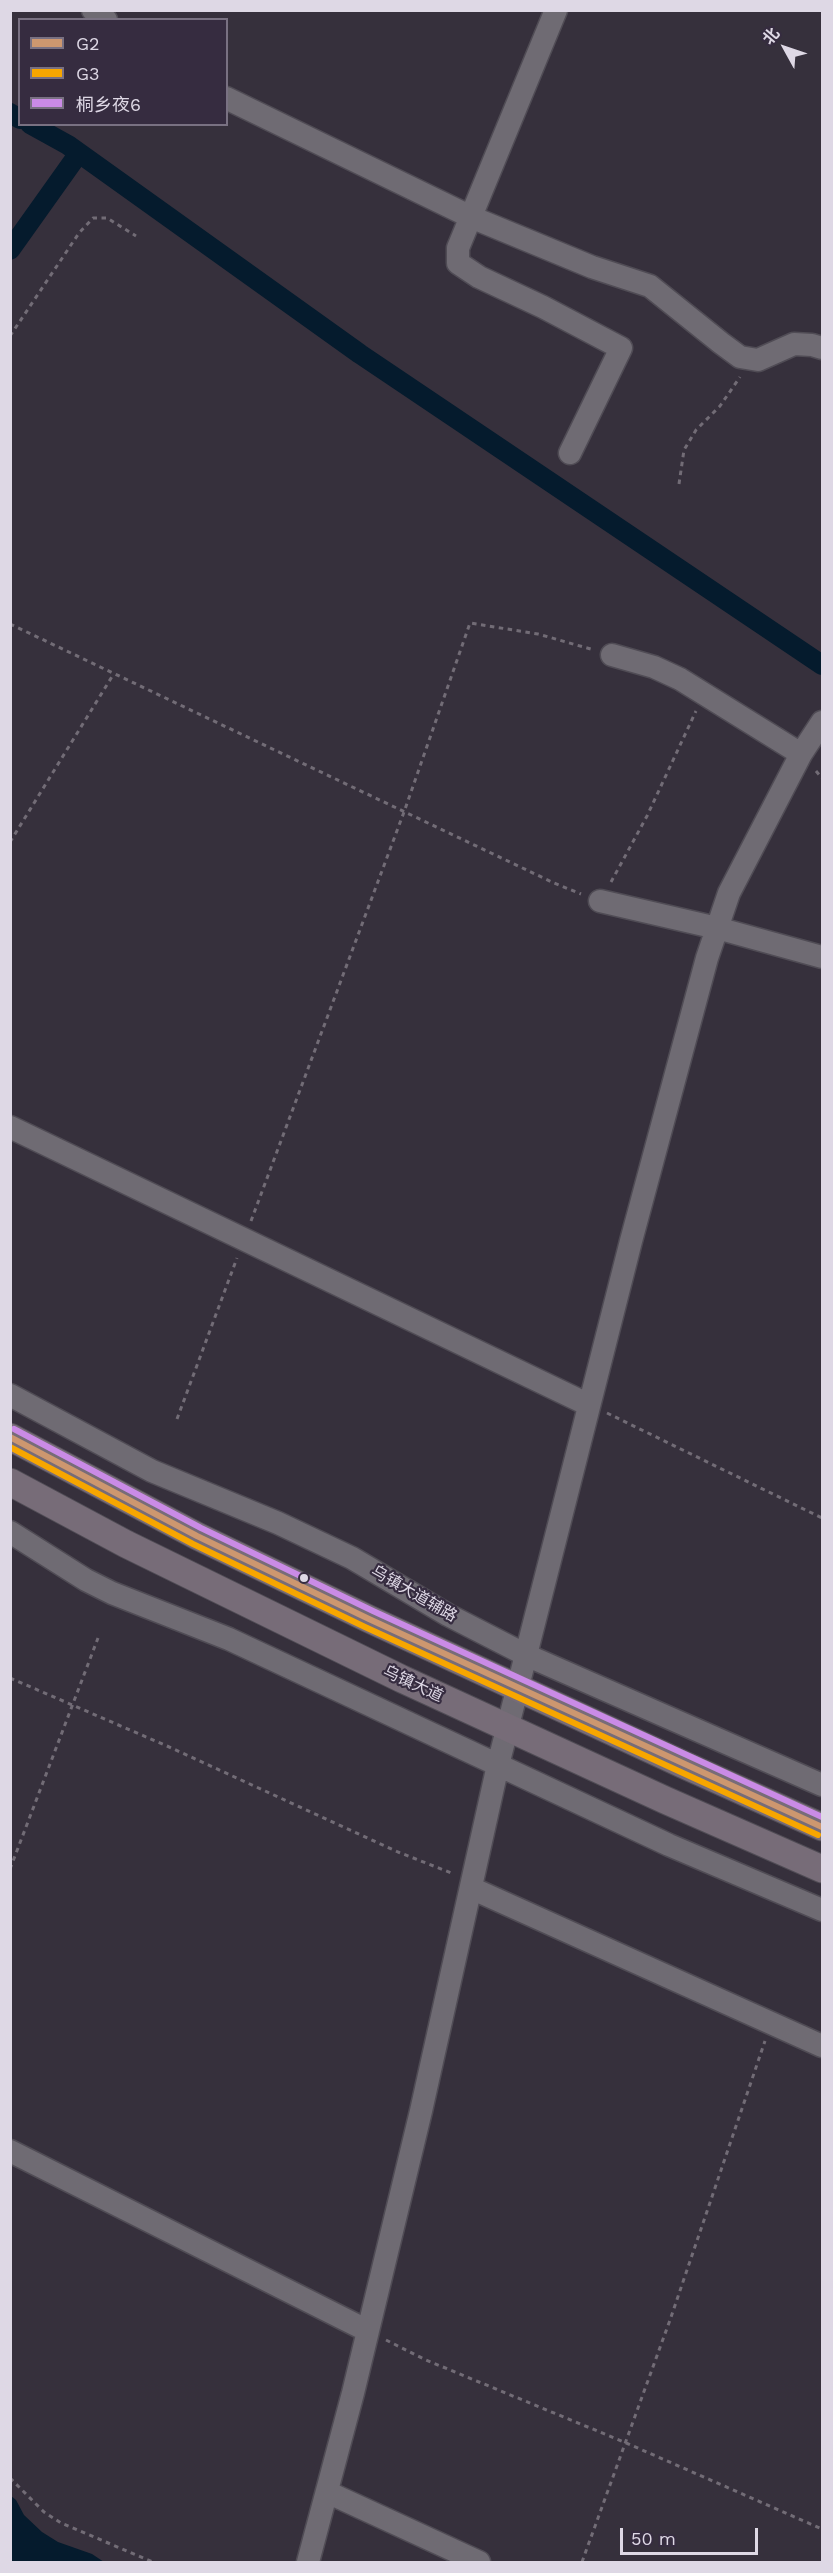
<!DOCTYPE html>
<html>
<head>
<meta charset="utf-8">
<style>
  body { margin:0 }
  #map { position:relative; width:833px; height:2573px; overflow:hidden; background:#36303c; font-family:"Work Sans","Noto Sans SC",sans-serif }
  canvas { display:block }
  .frame { position:absolute; inset:0; border:12px solid #ded8e5; pointer-events:none }
  .legend { position:absolute; left:18px; top:18px; width:210px; height:108px; box-sizing:border-box; background:#362c40; border:2px solid #797182; margin:0; padding:8px 10px; list-style:none; font-size:18px; color:#ded8e5 }
  .legend li { display:flex; align-items:center; gap:12px; height:30px }
  .legend b { width:30px; border:2px solid #797182 }
  .north { position:absolute; left:755px; top:18px; width:60px; height:60px; -webkit-text-stroke:4px #362c40; paint-order:stroke; rotate:310deg; font-size:16px; font-weight:700; line-height:24px; text-align:center; color:#ded8e5 }
  .north::after { content:''; display:block; margin:auto; width:21px; height:27px; background:#ded8e5; clip-path:polygon(50% 0,100% 100%,50% 72%,0 100%) }
  .scale { position:absolute; left:620px; top:2528px; width:138px; height:27px; box-sizing:border-box; border:3px solid #ded8e5; border-top:0; padding-left:8px; font-size:18px; line-height:21px; white-space:nowrap; color:#ded8e5; -webkit-text-stroke:4px #362c40; paint-order:stroke }
</style>
</head>
<body>
<div id="map">
<canvas width="833" height="2573"></canvas>
<div class="frame"></div>
<ul class="legend">
<li><b style="height:8px;background:#cd976f"></b>G2</li>
<li><b style="height:8px;background:#f7a600"></b>G3</li>
<li><b style="height:8px;background:#ca8be6"></b>桐乡夜6</li>
</ul>
<div class="north">北</div>
<div class="scale">50 m</div>
</div>
<script>
const context = document.querySelector('canvas').getContext('2d');
context.lineJoin = 'round';
function paint(path, color) { context.fillStyle = color; context.fill(path, 'evenodd'); }
const poly = rows => new Path2D(rows.map(r => 'M' + r).join(''));
function stroke(path, color, width, dash) { context.strokeStyle = color; context.lineWidth = width; context.lineCap = dash ? 'butt' : 'round'; context.setLineDash(dash || []); context.stroke(path); }
function drawText(font, color, halo, rows, align = 'center') {
  context.font = font + ' "Work Sans","Noto Sans SC",sans-serif'; context.lineWidth = 4.5; context.setLineDash([]); context.textBaseline = 'middle'; context.strokeStyle = halo; context.fillStyle = color; for (const [text, x, y, turn = 0] of rows) {
    context.save(); context.translate(x, y); context.rotate((+turn || 0) * Math.PI / 180); context.textAlign = isNaN(turn) ? turn : align; if (halo) context.strokeText(text, 0, 0); context.fillText(text, 0, 0); context.restore();
  }
}
paint(poly([
  [11,2496,16,2500,24,2515,42,2532,58,2542,92,2554,104,2562,11,2562]
]), '#051b2d');
stroke(poly([
  [10,113,20,119],
  [30,124,68,145,360,354,822,665],
  [10,250,79,153]
]), '#051b2d', 20);
const minor = poly([
  [93,10,106,20],
  [556,10,458,248,458,263,479,277,543,307,621,348,570,453],
  [226,98,471,217,592,267,650,286,721,343,740,357,758,360,794,344,812,345,822,348],
  [612,655,654,667,680,679,801,754],
  [600,901,717,928,822,957],
  [10,1127,589,1405],
  [10,1395,152,1471,278,1523,352,1558,448,1615,526,1655,822,1785],
  [10,1532,86,1580,112,1593,229,1639,669,1845,822,1910],
  [471,1888,822,2046],
  [10,2151,368,2331],
  [327,2492,479,2562],
  [308,2562,353,2393,421,2111,498,1765,631,1241,707,958,729,893,801,754,822,722]
]);
const major = poly([
  [10,1437,197,1536,369,1619,682,1764,822,1827],
  [10,1482,126,1544,402,1679,665,1800,822,1869]
]);
stroke(minor, '#504c55', 25);
stroke(major, '#504c55', 29);
stroke(poly([
  [10,336,79,233,93,218,107,218,136,236],
  [679,484,684,450,696,430,720,406,740,377],
  [10,624,554,883,581,894],
  [816,771,822,778],
  [10,842,113,675],
  [611,882,647,816,696,711],
  [251,1221,404,812,470,623,538,634,594,650],
  [607,1413,822,1518],
  [177,1419,237,1258],
  [10,1678,167,1746,398,1852,454,1874],
  [10,1869,98,1638],
  [386,2340,426,2360,624,2442,822,2529],
  [10,2478,44,2512,61,2523,153,2562],
  [582,2562,670,2320,765,2041]
]), '#726c76', 3, [4.5, 4.5]);
stroke(minor, '#6f6b73', 22);
stroke(major, '#776c78', 27);
stroke(poly([
  [10,1437,197,1536,369,1619,822,1827]
]), '#cd976f', 6);
stroke(poly([
  [10,1447,193,1544,365,1627,818,1835]
]), '#f7a600', 6);
stroke(poly([
  [14,1429,201,1528,373,1611,822,1817]
]), '#ca8be6', 6);
for (const [x, y, r, color] of [
  [304,1578,5,"#ded8e5"]
]) { const dot = new Path2D(); dot.arc(x, y, r, 0, 2 * Math.PI); context.fillStyle = color; context.fill(dot); stroke(dot, '#362c40', 2); }
drawText('16px', '#ded8e5', '#362c40', [
  ["乌镇大道辅路",414,1594,30],
  ["乌镇大道",413,1684,25]
]);
</script>
</body>
</html>
